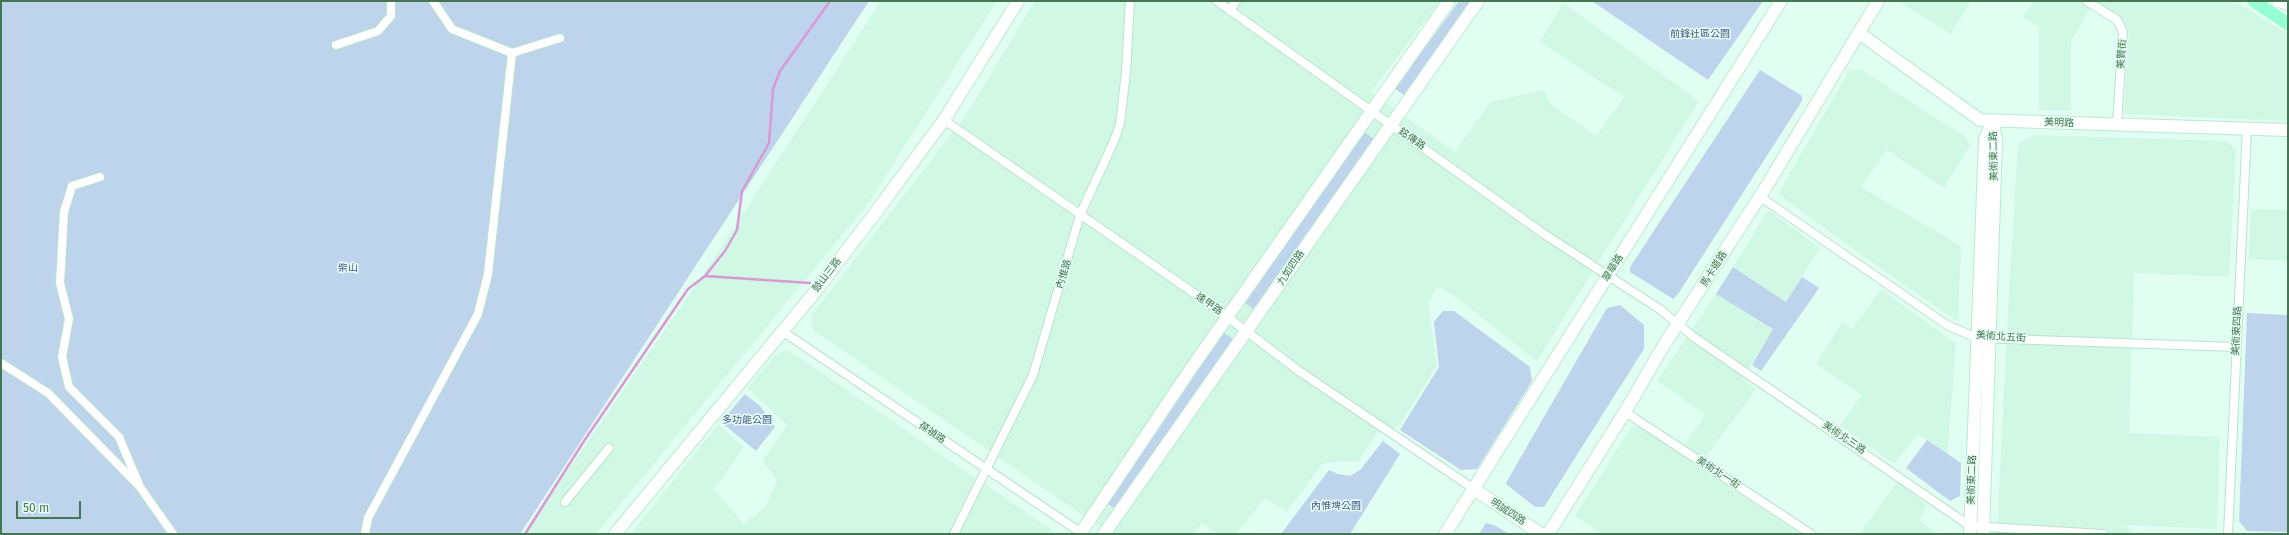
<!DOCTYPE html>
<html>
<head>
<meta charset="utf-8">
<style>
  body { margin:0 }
  #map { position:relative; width:2289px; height:535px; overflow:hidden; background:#e0fef1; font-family:"Fira Sans",sans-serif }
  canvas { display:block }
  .frame { position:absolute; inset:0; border:2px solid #457654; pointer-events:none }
  .scale { position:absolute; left:16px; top:501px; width:65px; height:18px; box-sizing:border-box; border:2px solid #457654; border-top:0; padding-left:5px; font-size:12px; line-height:14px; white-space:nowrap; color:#457654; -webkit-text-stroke:3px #e8fff5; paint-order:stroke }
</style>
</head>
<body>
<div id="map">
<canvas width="2289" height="535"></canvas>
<div class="frame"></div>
<div class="scale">50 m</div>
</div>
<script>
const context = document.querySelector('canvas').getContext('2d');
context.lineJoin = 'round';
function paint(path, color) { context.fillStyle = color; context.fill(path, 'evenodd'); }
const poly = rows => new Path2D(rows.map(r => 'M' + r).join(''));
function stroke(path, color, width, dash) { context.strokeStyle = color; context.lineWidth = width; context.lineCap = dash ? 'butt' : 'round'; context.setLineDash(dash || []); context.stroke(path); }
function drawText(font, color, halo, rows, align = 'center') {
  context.font = font + ' "Fira Sans","Noto Sans TC",sans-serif'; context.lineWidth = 3; context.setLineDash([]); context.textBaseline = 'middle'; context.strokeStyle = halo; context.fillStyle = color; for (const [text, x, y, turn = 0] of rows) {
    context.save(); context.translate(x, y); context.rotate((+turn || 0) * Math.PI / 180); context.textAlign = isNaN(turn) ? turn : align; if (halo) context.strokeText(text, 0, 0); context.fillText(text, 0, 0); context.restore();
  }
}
paint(poly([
  [881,1,997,1,867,205,596,534,524,534,711,263],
  [1035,1,1440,1,1371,92,1455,152,1490,102,1544,90,1550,104,1596,136,1624,97,1540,42,1563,3,1699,101,1537,361,1453,295,1438,286,1428,303,1437,366,1399,426,1376,434,1358,462,1343,461,1322,464,1287,512,1266,498,1235,534,1216,534,1202,523,1194,534,1110,534,813,330,811,316,968,112],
  [1897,1,1971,1,1951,34],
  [2033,1,2234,1,2288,33,2288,121,2124,114,2129,29,2090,8,2071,42,2071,111,2039,110,2039,27,2023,18],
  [1860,69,1964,136,1970,145,1944,188,1887,150,1861,187,1961,246,1958,322,1853,249,1778,194,1849,71],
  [2034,135,2227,141,2236,150,2229,277,2134,273,2129,433,2220,437,2217,529,2125,525,2135,534,1997,534,2007,329,2018,143],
  [2251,209,2288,210,2288,261,2249,259],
  [1768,210,1820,248,1786,302,1733,267],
  [1881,289,1956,344,1947,455,1918,434,1894,464,1840,425,1862,395,1816,364,1842,322,1852,329],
  [1716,294,1773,329,1742,379,1756,389,1704,459,1685,445,1705,414,1657,381],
  [788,350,1052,530,1053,534,631,534,718,424,744,447,714,489,744,524,765,507,777,481,763,461,787,425,748,388,776,354],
  [1632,426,1641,427,1801,534,1602,534,1575,516],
  [1898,481,1927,506,1919,519,1936,534,1859,534]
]), '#d1f8e5');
paint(poly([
  [1,1,869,1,520,534,1,534],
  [1459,1,1473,1,1404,95,1395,89],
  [1592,1,1763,1,1708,80],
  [1760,70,1802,96,1802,101,1678,294,1673,299,1630,272,1630,267],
  [1364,132,1374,139,1253,309,1244,302],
  [1733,267,1786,302,1802,277,1819,288,1761,371,1752,365,1773,329,1716,294],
  [1620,305,1644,325,1644,349,1544,507,1535,507,1506,484,1507,481,1607,308],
  [1443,311,1454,311,1530,367,1532,381,1477,469,1461,470,1400,430,1439,367,1434,322],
  [2247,313,2288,315,2288,532,2247,531,2239,521],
  [1223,332,1234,340,1116,509,1105,502],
  [745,394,761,407,775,427,756,451,721,422],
  [1927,440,1961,463,1960,496,1950,501,1906,468],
  [1383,441,1400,454,1350,534,1281,534,1329,470,1338,474,1350,476,1360,470],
  [1486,523,1494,525,1509,534,1479,534]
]), '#bed3ec');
stroke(poly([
  [705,276,810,283],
  [525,534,584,441,688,289,705,276,725,251,737,230,742,191,769,143,773,89,780,71,830,1]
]), '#db99d4', 2.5);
const street = poly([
  [433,1,452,29,512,53,560,38],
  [1217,1,1544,234,1661,310,1695,338,1970,526,2103,534],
  [2087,1,2117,20,2123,32,2117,125],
  [1230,11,1236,1],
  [336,45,378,31,391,16,391,1],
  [944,120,1214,307,1299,371,1474,489],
  [100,177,72,186,64,212,60,283,69,319,62,357,69,387,119,437,140,487],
  [1759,196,1947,325,1977,338,2236,347],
  [782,331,1083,534],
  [1,363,48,393,140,487,173,534],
  [1625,412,1811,534],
  [565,502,609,448],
  [365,534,368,518,478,314,488,274,512,53],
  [954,534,1033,375,1080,215,1114,141,1120,124,1126,72,1130,1],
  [2228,534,2247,128]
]);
const secondary = poly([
  [2278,1,2288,4],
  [1859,33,1980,120,2288,130],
  [1474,489,1541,534],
  [615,534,815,292,876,212,944,120,1018,1],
  [1080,534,1190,370,1449,1],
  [1104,534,1478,1],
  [1445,534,1781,1],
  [1548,534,1625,412,1664,345,1766,187,1878,1],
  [1970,534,1985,139,1993,121],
  [1983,534,1996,140,1993,122]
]);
const primary = poly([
  [2254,1,2288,24]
]);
stroke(street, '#bbe3cc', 10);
stroke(secondary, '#bbeacf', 14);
stroke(primary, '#fff', 15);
stroke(street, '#fff', 8);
stroke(secondary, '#fff', 12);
stroke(primary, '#96ffd3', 13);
drawText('10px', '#415a8a', '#e8fff5', [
  ["前鋒社區公園",1700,34],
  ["柴山",348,268],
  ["多功能公園",747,420],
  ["內惟埤公園",1336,506]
]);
drawText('10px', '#457654', '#e8fff5', [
  ["美賢街",2122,54,-86],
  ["美明路",2059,123,2],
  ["銘傳路",1412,139,35],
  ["美術東二路",1994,156,-91],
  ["九如四路",1291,268,-56],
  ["翠華路",1613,268,-58],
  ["馬卡道路",1714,269,-58],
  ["內惟路",1064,274,-73],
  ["鼓山三路",827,275,-52],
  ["逢甲路",1209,304,35],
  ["美術東四路",2237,331,-87],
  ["美術北五街",2001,337,4],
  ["葆禎路",932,433,34],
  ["美術北三路",1844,438,34],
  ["美術北一街",1718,473,33],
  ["美術東二路",1972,480,-88],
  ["明誠四路",1508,512,33]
]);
</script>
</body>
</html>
